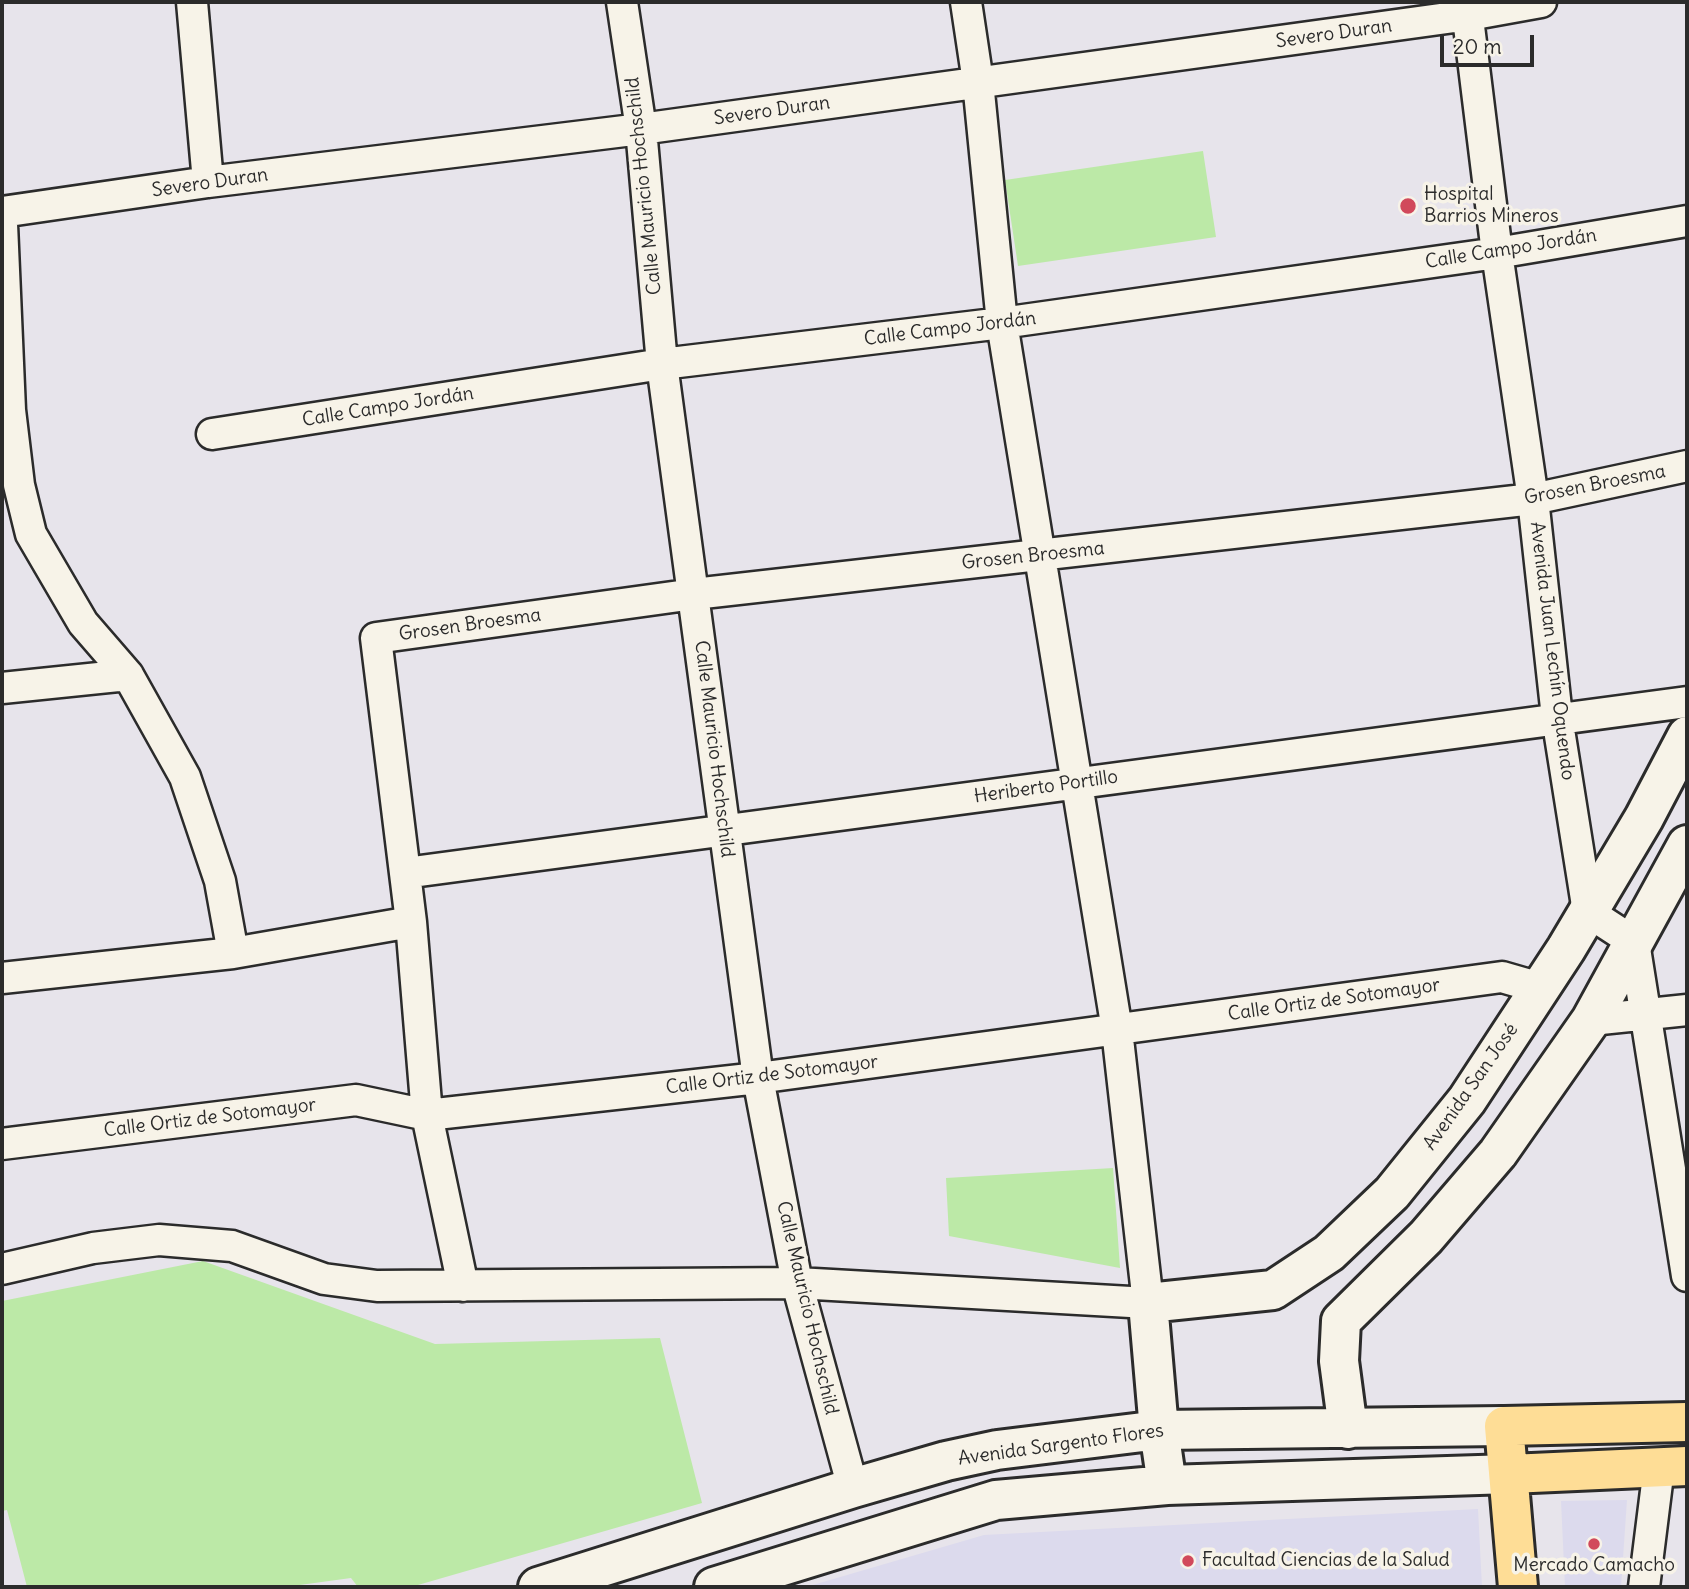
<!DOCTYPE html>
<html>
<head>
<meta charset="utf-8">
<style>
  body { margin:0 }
  #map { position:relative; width:1689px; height:1589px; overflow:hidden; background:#e7e4eb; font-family:Delius,sans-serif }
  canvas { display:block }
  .frame { position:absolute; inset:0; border:4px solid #2b2b2b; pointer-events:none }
  .scale { position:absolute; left:1440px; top:35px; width:94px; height:32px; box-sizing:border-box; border:4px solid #2b2b2b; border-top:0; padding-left:9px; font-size:21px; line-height:24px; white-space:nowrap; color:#2b2b2b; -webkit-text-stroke:5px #f7f3e8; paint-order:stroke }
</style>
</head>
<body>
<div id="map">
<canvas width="1689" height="1589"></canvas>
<div class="frame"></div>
<div class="scale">20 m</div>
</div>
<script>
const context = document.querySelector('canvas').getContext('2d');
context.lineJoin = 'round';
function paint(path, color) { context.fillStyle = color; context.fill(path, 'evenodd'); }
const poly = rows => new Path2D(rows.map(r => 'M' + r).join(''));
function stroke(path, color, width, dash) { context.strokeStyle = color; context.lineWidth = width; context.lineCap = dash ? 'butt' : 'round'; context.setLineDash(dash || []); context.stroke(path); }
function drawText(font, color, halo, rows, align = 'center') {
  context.font = font + ' Delius,sans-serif'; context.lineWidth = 7; context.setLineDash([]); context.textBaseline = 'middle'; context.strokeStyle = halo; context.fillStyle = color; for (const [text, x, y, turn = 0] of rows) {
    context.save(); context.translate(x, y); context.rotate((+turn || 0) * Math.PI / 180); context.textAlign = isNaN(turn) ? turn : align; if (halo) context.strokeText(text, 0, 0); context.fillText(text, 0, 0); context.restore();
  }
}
paint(poly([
  [1627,1500,1621,1587,1565,1587,1561,1501],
  [1478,1509,1482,1587,806,1587,984,1535]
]), '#dcdaed');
paint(poly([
  [1203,151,1216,237,1018,266,1005,180],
  [1113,1168,1120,1268,949,1236,946,1178],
  [203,1261,435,1344,660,1338,702,1503,411,1587,358,1587,351,1578,285,1587,27,1587,7,1510,2,1511,2,1301]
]), '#bce9a7');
const street = poly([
  [192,2,208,182],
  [622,2,641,129,662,364,758,1078,797,1283,853,1488],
  [1466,2,1497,253,1533,499,1557,717,1588,912,1634,942,1687,1276],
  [2,212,208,182,641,129,1469,15,1541,2],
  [2,224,10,410,19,485,31,534,83,623,128,675,185,777,220,881,233,953],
  [212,434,662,364,1002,323,1497,253,1687,221],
  [2,688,128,675],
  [405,873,1687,702],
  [2,978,233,953,411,922],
  [1591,1020,1687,1010],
  [2,1144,356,1100,427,1115,758,1078,1502,977,1540,988],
  [2,1269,93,1248,159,1240,232,1246,324,1279,377,1286,797,1283,1148,1303,1117,1030,1002,323,978,82,966,2],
  [463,1286,427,1115,411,922,376,638,694,594,1533,499,1687,466],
  [1644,1587,1659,1467]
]);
const secondary = poly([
  [1348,1429,1339,1361,1341,1321,1426,1237,1498,1153,1591,1020,1687,845],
  [1167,1485,1159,1430,1148,1303,1273,1290,1329,1253,1392,1193,1467,1100,1566,949,1644,818,1687,736],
  [538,1587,853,1488,946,1461,997,1450,1159,1430,1504,1426],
  [714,1587,996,1500,1167,1485,1510,1474]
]);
const primary = poly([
  [1510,1474,1687,1466],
  [1518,1587,1504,1426,1687,1422]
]);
stroke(street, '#2b2b2b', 35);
stroke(secondary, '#2b2b2b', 44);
stroke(primary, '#2b2b2b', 44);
stroke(street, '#f7f3e8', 30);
stroke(secondary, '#f7f3e8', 38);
stroke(primary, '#fedd96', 38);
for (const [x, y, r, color] of [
  [1408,206,9,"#d1495b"],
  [1594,1544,7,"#d1495b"],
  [1188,1561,7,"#d1495b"]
]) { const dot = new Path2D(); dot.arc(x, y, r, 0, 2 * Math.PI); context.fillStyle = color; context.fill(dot); stroke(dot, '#f7f3e8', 2.5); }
drawText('19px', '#2b2b2b', '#f7f3e8', [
  ["Severo Duran",1334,34,-8],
  ["Severo Duran",772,111,-8],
  ["Severo Duran",210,183,-8],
  ["Calle Mauricio Hochschild",644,186,-96],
  ["Calle Campo Jordán",1511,249,-9],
  ["Calle Campo Jordán",950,329,-7],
  ["Calle Campo Jordán",388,407,-9],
  ["Grosen Broesma",1595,485,-11],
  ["Grosen Broesma",1033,556,-6],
  ["Grosen Broesma",470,625,-8],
  ["Avenida Juan Lechín Oquendo",1552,651,83],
  ["Calle Mauricio Hochschild",714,749,83],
  ["Heriberto Portillo",1046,787,-8],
  ["Calle Ortiz de Sotomayor",1334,1000,-8],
  ["Calle Ortiz de Sotomayor",772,1075,-7],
  ["Avenida San José",1471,1087,-55],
  ["Calle Ortiz de Sotomayor",210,1118,-7],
  ["Calle Mauricio Hochschild",807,1308,77],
  ["Avenida Sargento Flores",1061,1445,-8]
]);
drawText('19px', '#2b2b2b', '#f7f3e8', [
  ["Hospital",1424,195],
  ["Barrios Mineros",1424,217],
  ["Facultad Ciencias de la Salud",1202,1561],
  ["Mercado Camacho",1594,1566,"center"]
], 'left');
</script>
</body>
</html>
